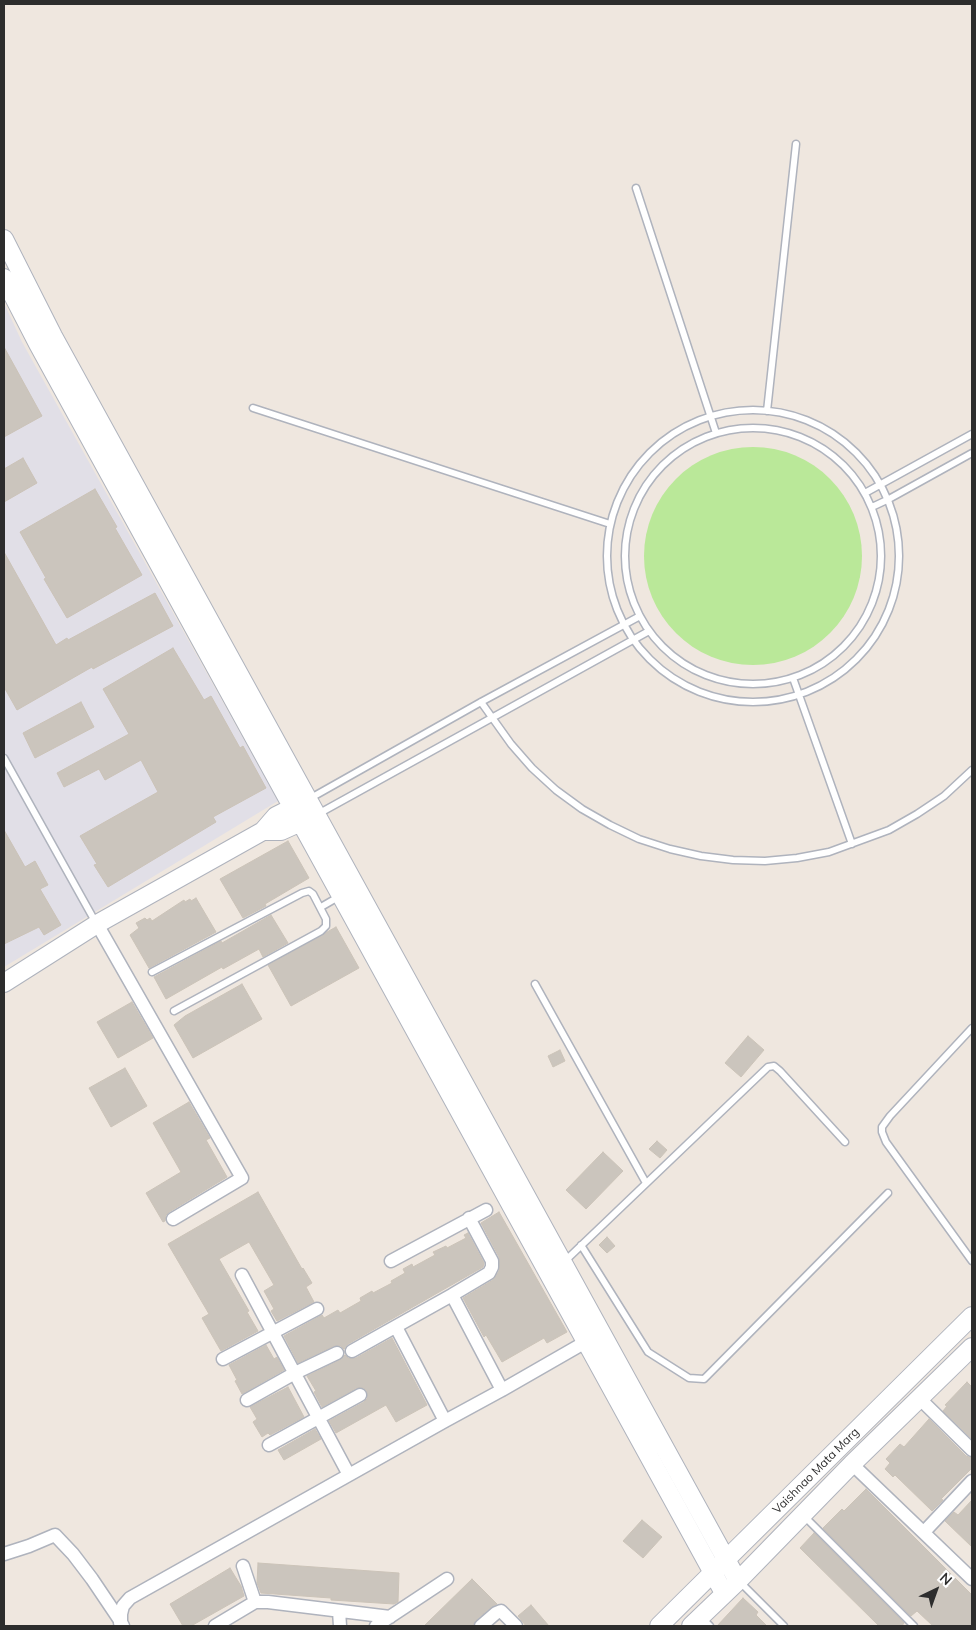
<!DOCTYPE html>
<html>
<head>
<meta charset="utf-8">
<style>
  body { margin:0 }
  #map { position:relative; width:976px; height:1630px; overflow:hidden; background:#efe7df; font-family:Mulish,sans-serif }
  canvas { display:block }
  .frame { position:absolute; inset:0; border:5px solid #2d2d2d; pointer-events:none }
  .north { position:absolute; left:911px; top:1565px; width:50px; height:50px; -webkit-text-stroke:4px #fff; paint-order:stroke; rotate:42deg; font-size:14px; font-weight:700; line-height:20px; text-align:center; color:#2d2d2d }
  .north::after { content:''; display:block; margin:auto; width:18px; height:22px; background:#2d2d2d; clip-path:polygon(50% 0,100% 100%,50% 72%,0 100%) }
</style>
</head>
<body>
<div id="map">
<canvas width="976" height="1630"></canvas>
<div class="frame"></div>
<div class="north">N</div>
</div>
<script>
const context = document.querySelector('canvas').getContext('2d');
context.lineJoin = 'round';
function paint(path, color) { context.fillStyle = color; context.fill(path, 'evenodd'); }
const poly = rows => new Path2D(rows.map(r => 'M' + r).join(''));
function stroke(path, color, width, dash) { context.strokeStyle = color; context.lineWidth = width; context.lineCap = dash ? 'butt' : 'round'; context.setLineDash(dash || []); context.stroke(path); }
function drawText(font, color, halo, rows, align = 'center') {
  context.font = font + ' Mulish,sans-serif'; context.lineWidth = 4; context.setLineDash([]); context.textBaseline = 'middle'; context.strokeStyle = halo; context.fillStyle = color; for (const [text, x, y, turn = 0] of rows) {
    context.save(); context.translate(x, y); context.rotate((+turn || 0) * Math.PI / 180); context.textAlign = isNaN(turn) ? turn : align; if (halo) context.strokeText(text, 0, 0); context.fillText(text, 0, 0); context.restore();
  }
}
paint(poly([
  [4,303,22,342,278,801,4,967]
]), '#e1dfe7');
paint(poly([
  '644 556a109 109 0 1 1 218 0a109 109 0 1 1-218 0Z'
]), '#bae899');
const building = poly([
  [4,347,42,416,4,437,4,347],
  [23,458,37,483,4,502,4,469,23,458],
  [95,489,117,527,115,528,142,575,67,618,44,579,46,578,20,532,95,489],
  [4,552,56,645,67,638,68,640,155,593,173,626,93,669,92,667,17,710,4,687,4,552],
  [173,648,204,700,211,696,240,748,243,746,266,788,213,817,216,822,108,887,94,865,97,864,80,836,158,792,141,760,105,780,99,769,64,787,57,773,129,734,103,689,173,648],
  [81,702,94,727,35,758,23,733,81,702],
  [4,830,25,867,35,861,48,885,40,889,61,925,44,935,39,927,4,944,4,830],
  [288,841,309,878,265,904,266,906,243,918,220,879,288,841],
  [196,898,216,932,149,968,130,935,139,928,136,923,145,918,147,920,150,918,152,921,184,900,185,902,190,899,191,901,196,898],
  [271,915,288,943,263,957,259,949,223,969,222,967,166,999,154,977,221,941,222,943,271,915],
  [336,927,359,968,291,1006,268,965,336,927],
  [242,984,262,1019,193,1058,174,1025,185,1016,242,984],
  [132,1002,153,1038,118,1058,97,1022,132,1002],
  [748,1036,764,1050,741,1077,725,1063,748,1036],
  [560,1050,565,1061,553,1067,548,1056,560,1050],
  [125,1068,147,1106,111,1127,89,1088,125,1068],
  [189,1102,210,1138,206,1140,227,1177,169,1212,166,1215,165,1221,163,1222,146,1193,181,1172,153,1123,189,1102],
  [657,1141,667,1150,660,1158,649,1149,657,1141],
  [603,1152,623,1171,586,1209,566,1190,603,1152],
  [258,1192,302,1269,303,1268,312,1283,306,1287,314,1302,277,1321,271,1311,274,1309,264,1291,274,1285,249,1242,219,1259,249,1311,247,1312,258,1331,221,1351,202,1318,209,1314,168,1244,258,1192],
  [499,1212,567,1332,547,1343,544,1338,502,1362,486,1335,484,1337,463,1298,493,1280,499,1271,499,1257,481,1223,499,1212],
  [468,1233,484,1263,483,1267,348,1344,344,1349,341,1346,334,1346,298,1363,284,1336,322,1315,324,1318,338,1310,340,1313,361,1301,360,1298,372,1291,373,1293,392,1283,391,1281,405,1273,403,1269,412,1264,413,1267,435,1255,433,1252,446,1246,447,1248,466,1238,464,1235,468,1233],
  [607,1237,615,1246,607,1253,599,1245,607,1237],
  [392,1338,427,1405,396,1422,386,1405,336,1433,329,1421,364,1402,367,1399,367,1392,364,1388,357,1388,322,1407,314,1392,316,1391,307,1376,340,1360,345,1355,348,1358,356,1358,392,1338],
  [266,1345,274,1359,277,1357,284,1370,242,1394,235,1381,237,1380,229,1365,266,1345],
  [967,1382,972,1387,972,1439,943,1411,947,1406,945,1405,967,1382],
  [288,1387,304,1417,270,1435,268,1433,262,1437,253,1422,257,1419,250,1407,288,1387],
  [929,1419,966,1456,972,1458,972,1468,941,1499,943,1500,932,1511,895,1475,893,1477,885,1469,890,1463,886,1459,900,1444,904,1447,929,1419],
  [315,1429,321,1439,284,1460,278,1450,315,1429],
  [866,1489,972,1595,972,1626,933,1626,917,1611,911,1616,823,1528,842,1509,844,1511,866,1489],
  [972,1500,972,1547,945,1521,954,1512,958,1515,972,1500],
  [642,1520,662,1537,643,1558,623,1541,642,1520],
  [814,1533,904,1623,902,1626,879,1626,800,1548,814,1533],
  [258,1563,399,1573,398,1602,394,1604,331,1600,331,1598,261,1593,257,1583,258,1563],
  [230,1568,241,1586,244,1596,191,1626,183,1626,170,1604,230,1568],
  [472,1579,497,1604,491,1607,476,1620,473,1626,424,1626,472,1579],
  [743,1598,758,1612,756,1615,767,1626,717,1626,743,1598],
  [531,1605,549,1626,526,1626,518,1616,531,1605]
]);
paint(building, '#cbc5bd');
stroke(building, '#cbc3b8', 1);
const lane = poly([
  [636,188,716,433],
  [253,408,610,524],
  '607 556a146 146 0 1 1 292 0a146 146 0 1 1-292 0Z',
  [767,411,796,144],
  '625 556a128 128 0 1 1 256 0a128 128 0 1 1-256 0Z',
  [865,493,972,434],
  [872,507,889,499,972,453],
  [793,678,852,844],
  [481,702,511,744,532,768,556,790,582,809,610,825,639,839,670,849,701,856,733,860,765,861,797,858,829,852,889,830,917,814,944,796,972,770],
  [4,758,96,923],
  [309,799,481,702,640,616],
  [318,814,649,631],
  [321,907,340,896],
  [152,972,302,893,309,891,313,894,326,919,326,926,321,931,174,1011],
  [535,984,646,1183],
  [972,1028,890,1116,882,1127,882,1132,886,1142,972,1261],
  [581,1245,648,1352,689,1378,704,1379,888,1193],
  [565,1261,768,1067,774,1066,780,1071,845,1142],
  [804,1516,914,1626],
  [739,1581,784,1626],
  [702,1618,710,1626]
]);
const street = poly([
  [97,924,242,1178,173,1219],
  [391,1261,486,1210],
  [242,1275,349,1475],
  [452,1295,502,1390],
  [396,1327,445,1421],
  [352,1351,452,1295,489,1273,492,1267,492,1261,469,1218],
  [223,1359,317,1309],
  [919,1398,972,1450],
  [247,1400,295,1373,337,1353],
  [269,1445,360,1395],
  [852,1464,972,1579],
  [924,1532,972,1481],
  [4,1554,29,1546,55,1535,73,1554,92,1579,121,1622,120,1623],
  [243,1566,255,1602],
  [339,1611,340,1626],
  [123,1626,121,1622,121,1614,123,1606,130,1598,445,1421,502,1390,603,1332],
  [215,1626,255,1602,268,1602,390,1617],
  [376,1626,447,1579],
  [481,1626,496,1613,501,1611,516,1626]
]);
const secondary = poly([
  [4,239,53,336,738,1581],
  [4,278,38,344,724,1593],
  [263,831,281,831,312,817],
  [4,983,97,924,263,831,276,816,302,803],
  [659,1626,972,1316],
  [691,1626,738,1581,852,1464,972,1347]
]);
stroke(lane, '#afb3bd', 9);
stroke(street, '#afb3bd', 15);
stroke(secondary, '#afb3bd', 20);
stroke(lane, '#fff', 6);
stroke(street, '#fff', 12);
stroke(secondary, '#fff', 18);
drawText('12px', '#2d2d2d', '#fff', [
  ["Vaishnao Mata Marg",816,1471,-45]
]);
</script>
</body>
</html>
